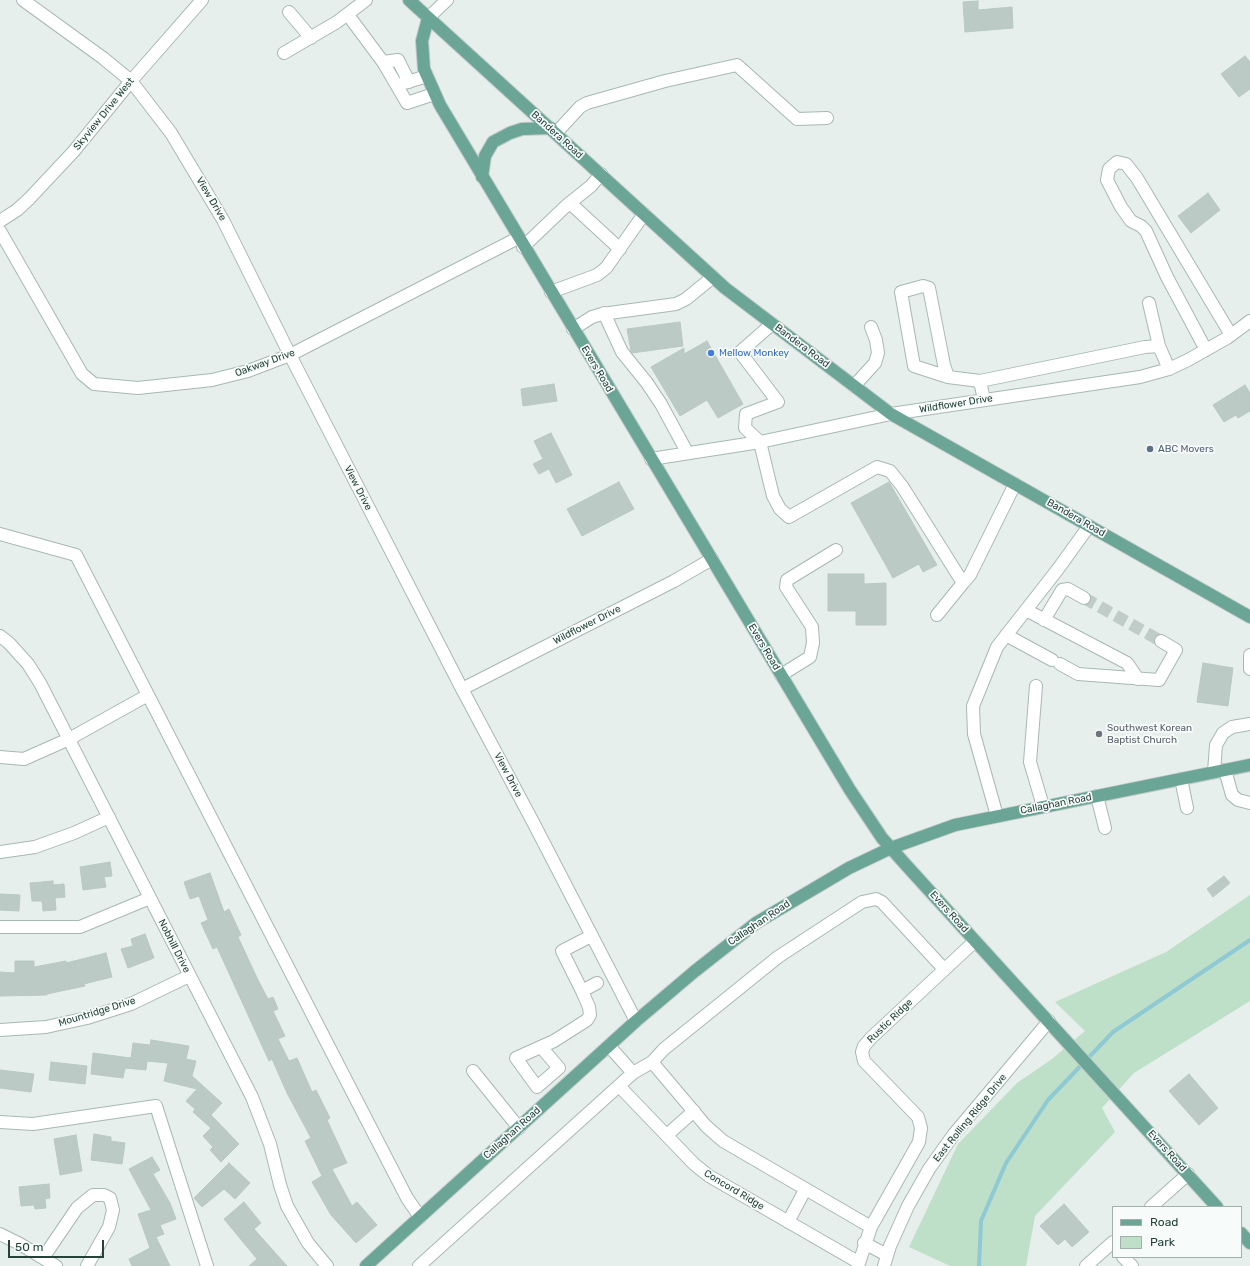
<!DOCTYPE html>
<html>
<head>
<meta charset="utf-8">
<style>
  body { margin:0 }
  #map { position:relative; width:1250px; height:1266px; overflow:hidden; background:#e6efeb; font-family:Rubik,sans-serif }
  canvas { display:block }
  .legend { position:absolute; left:1112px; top:1206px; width:130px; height:52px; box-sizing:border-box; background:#f7fbf9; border:1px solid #a3b1ad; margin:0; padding:5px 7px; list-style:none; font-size:12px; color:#24423a }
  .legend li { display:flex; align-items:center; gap:8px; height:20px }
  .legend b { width:20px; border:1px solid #a3b1ad }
  .scale { position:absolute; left:8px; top:1240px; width:96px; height:18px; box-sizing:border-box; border:2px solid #24423a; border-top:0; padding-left:5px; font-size:12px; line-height:14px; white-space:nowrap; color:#24423a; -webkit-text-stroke:3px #f7fbf9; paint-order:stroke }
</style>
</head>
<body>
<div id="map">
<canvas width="1250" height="1266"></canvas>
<ul class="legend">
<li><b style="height:5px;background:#6aa596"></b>Road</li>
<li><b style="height:11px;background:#bfe0c8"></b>Park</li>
</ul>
<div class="scale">50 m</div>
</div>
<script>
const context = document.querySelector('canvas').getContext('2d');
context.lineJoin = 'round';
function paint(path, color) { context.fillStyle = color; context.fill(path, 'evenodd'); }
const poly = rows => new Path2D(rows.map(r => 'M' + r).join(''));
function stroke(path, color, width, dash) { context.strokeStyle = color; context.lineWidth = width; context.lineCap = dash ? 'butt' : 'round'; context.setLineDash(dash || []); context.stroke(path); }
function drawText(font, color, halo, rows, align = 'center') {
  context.font = font + ' Rubik,sans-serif'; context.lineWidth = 3.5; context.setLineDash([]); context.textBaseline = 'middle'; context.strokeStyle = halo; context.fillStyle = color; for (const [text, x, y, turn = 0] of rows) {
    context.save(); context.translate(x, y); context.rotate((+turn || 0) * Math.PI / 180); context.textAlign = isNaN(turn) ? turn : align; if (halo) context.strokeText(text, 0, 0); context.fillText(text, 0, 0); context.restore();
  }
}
paint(poly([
  [1250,895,1250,1001,1134,1073,1102,1108,1115,1132,1035,1216,1026,1266,950,1266,909,1247,958,1144,1017,1083,1052,1059,1085,1031,1055,1002,1166,952]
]), '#bfe0c8');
stroke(poly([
  [979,1266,981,1221,1006,1163,1048,1100,1113,1032,1250,940]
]), '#8ec9d4', 4);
const building = poly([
  [978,1,978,10,1012,7,1013,28,965,32,963,2,978,1],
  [1245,56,1250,62,1250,89,1239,97,1221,74,1245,56],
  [1208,193,1220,210,1191,233,1178,216,1208,193],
  [680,322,683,346,632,353,631,351,627,329,680,322],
  [707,341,743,404,718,418,707,400,680,416,651,367,684,348,684,354,707,341],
  [554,384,557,401,523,406,521,389,554,384],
  [1245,385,1250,393,1250,411,1238,418,1236,415,1224,422,1213,405,1245,385],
  [551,433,572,475,556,483,549,469,539,474,533,464,543,459,534,441,551,433],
  [619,482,634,509,582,536,567,509,619,482],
  [889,482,937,565,923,572,919,564,893,578,851,503,889,482],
  [828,574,864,574,864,584,886,583,886,625,856,625,856,611,828,611,828,574],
  [1203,663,1233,668,1228,706,1197,702,1203,663],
  [110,862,112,876,104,877,106,887,83,890,80,867,110,862],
  [210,873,224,912,229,909,241,935,238,937,258,980,268,999,273,997,278,1009,273,1011,285,1036,278,1039,289,1061,297,1058,312,1092,316,1090,330,1118,327,1120,347,1163,332,1169,352,1206,357,1202,377,1225,356,1243,331,1215,312,1182,322,1176,305,1141,311,1138,287,1093,272,1059,269,1061,217,947,213,949,201,923,208,920,199,896,190,899,184,882,210,873],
  [1224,876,1230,883,1213,897,1207,889,1224,876],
  [53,881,53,885,64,884,65,897,55,898,56,910,43,911,42,901,32,901,30,883,53,881],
  [0,894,20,895,19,911,0,910,0,894],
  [145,934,154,958,128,968,121,949,133,946,131,939,145,934],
  [106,953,112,977,84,984,85,986,47,994,47,995,0,996,0,972,15,973,15,961,34,961,34,967,66,961,66,963,106,953],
  [151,1040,189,1046,186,1059,196,1061,192,1076,222,1103,211,1115,239,1144,221,1162,210,1150,213,1147,203,1136,211,1128,193,1112,195,1109,186,1101,197,1089,164,1081,168,1063,147,1061,146,1070,125,1068,123,1078,91,1074,93,1053,131,1058,133,1043,150,1045,151,1040],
  [51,1062,87,1066,85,1084,49,1080,51,1062],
  [0,1070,34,1074,31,1092,0,1088,0,1070],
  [1189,1074,1218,1108,1199,1125,1169,1091,1189,1074],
  [94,1134,111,1137,111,1141,125,1143,122,1164,91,1160,94,1134],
  [76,1135,82,1171,60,1175,54,1139,76,1135],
  [152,1157,160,1170,153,1174,170,1203,176,1219,160,1225,164,1234,156,1237,170,1266,132,1266,129,1259,150,1248,138,1214,151,1210,129,1169,152,1157],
  [229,1163,250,1183,235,1199,224,1189,202,1207,194,1198,229,1163],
  [49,1184,50,1198,45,1199,46,1208,35,1209,34,1205,21,1206,19,1187,49,1184],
  [244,1202,261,1223,254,1229,287,1266,249,1266,257,1259,224,1219,244,1202],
  [1064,1204,1089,1232,1072,1247,1065,1239,1058,1245,1040,1226,1064,1204]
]);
paint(building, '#bbcac4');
stroke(building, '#b8c9c2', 1);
stroke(poly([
  [1084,598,1161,641]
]), '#bfccc8', 12, [12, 6]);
const minor = poly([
  [23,0,103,58,131,81,171,133,223,220,290,355,462,689,533,822,636,1021],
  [289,12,311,38],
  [348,15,383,62,407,103,434,94],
  [428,18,447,0],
  [284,53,337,22,366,0],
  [383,62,398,60,409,82],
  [401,84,427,76],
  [556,133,580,107,587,103,665,81,737,65,797,119,827,118],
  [570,203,620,249],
  [0,221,17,210,29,199,74,151,131,81,202,0],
  [0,231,82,374,94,384,138,388,212,380,248,371,290,355,518,238],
  [523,247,566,206,591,186,601,174],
  [551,292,597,275,606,268,644,214],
  [1149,303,1159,346],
  [604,313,622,352,647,383,661,404,687,452],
  [772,324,740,352,778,402,746,414,745,428,760,442,773,496,780,509,789,517,877,467,890,471,902,486,963,583,970,575,1015,484],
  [573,329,592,317,602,314,676,304,686,299,713,277],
  [1206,350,1167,277,1146,231,1141,226,1131,221,1121,207,1107,180,1109,169,1117,162,1126,164,1137,178,1231,335],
  [948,377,914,366,901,292,923,286,929,288,944,365,948,377,980,381,984,400],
  [980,381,1145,347,1159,346,1169,369],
  [854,386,875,363,878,353,876,340,871,327],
  [651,459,760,442,891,414,1140,377,1169,369,1188,360,1227,338,1250,321],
  [0,534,76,555,328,1045,407,1198,420,1217],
  [1026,610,1127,663,1138,679],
  [937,615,963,583],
  [1044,620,1062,590,1068,589,1084,598],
  [1006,635,1052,660],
  [0,636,9,643,28,664,40,683,252,1097,270,1144,280,1185,287,1206,308,1243,327,1266],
  [1250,655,1250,669],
  [1060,664,1078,674,1159,680,1176,650,1161,641],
  [781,675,810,657,813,643,812,627,786,587,787,580,836,550],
  [1036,686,1030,762,1043,806],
  [462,689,674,581,712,559],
  [0,757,24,759,69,739,148,695],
  [1225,770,1232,795,1238,800,1250,803],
  [1214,772,1216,745,1223,733,1232,727,1250,724],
  [1181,779,1187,808],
  [1097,796,1105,828],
  [997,816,974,734,973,706,997,647,1058,569,1089,526],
  [0,852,35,847,74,833,109,817],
  [0,927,80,927,150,898],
  [591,936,562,951,582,991,597,983],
  [0,1030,46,1027,87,1018,131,1004,189,976],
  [609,1046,633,1073],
  [541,1047,559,1068,537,1087,516,1058,554,1041,587,1020,590,1015,589,1007,582,991],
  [652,1062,706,1126,723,1141,871,1227],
  [473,1071,519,1128],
  [619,1086,694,1164,709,1176,858,1262],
  [0,1122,33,1124,156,1106,207,1266],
  [667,1135,694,1111],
  [1151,1207,1188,1174],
  [788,1222,805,1190],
  [0,1234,20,1244,56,1266],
  [864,1243,887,1255],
  [1123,1257,1132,1266],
  [43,1258,77,1208,93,1195,104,1195,110,1198,113,1210,109,1227,87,1266],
  [419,1266,633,1073,652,1062,664,1049,778,957,862,902,876,899,882,902,944,969],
  [858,1266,871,1227,919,1142,921,1128,918,1117,864,1061,862,1052,864,1046,871,1038,975,941],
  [884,1266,890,1246,908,1206,929,1169,954,1134,1049,1021],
  [1086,1266,1113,1242]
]);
const major = poly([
  [409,0,725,288,891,414,1250,617],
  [428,18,422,41,424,69,440,105,850,790,882,838,906,865,1217,1207],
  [482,177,485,156,493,142,510,133,522,129,551,128],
  [1241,1233,1250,1243],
  [366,1266,636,1021,695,971,756,923,849,868,891,848,955,825,1250,765]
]);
stroke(minor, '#a8b8b2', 14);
stroke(major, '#c2cac8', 14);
stroke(minor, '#fff', 12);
stroke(major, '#6aa596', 12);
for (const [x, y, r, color] of [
  [711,353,4,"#3f7fe0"],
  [1150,449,4,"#5c6f8a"],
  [1099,734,4,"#6b7280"]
]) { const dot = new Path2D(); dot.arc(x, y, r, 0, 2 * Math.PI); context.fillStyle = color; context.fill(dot); stroke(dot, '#f7fbf9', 1.5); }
drawText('10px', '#24423a', '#f7fbf9', [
  ["Skyview Drive West",104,114,-51],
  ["Bandera Road",557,135,42],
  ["View Drive",211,199,59],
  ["Bandera Road",802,346,37],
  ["Oakway Drive",265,363,-20],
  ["Evers Road",597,369,59],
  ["Wildflower Drive",956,404,-9],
  ["View Drive",358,488,63],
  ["Bandera Road",1076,518,30],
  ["Wildflower Drive",587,625,-27],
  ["Evers Road",764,647,59],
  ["View Drive",508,775,62],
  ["Callaghan Road",1056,804,-11],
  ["Evers Road",949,912,48],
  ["Callaghan Road",759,923,-34],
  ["Nobhill Drive",174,946,63],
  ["Mountridge Drive",97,1012,-17],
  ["Rustic Ridge",890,1021,-44],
  ["East Rolling Ridge Drive",970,1118,-51],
  ["Callaghan Road",512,1133,-42],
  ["Evers Road",1167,1151,48],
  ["Concord Ridge",734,1190,31]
]);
drawText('10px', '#366cbe', '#f7fbf9', [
  ["Mellow Monkey",719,353]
], 'left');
drawText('10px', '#4e5e75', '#f7fbf9', [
  ["ABC Movers",1158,449]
], 'left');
drawText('10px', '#5b616d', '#f7fbf9', [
  ["Southwest Korean",1107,728],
  ["Baptist Church",1107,740]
], 'left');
</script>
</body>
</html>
